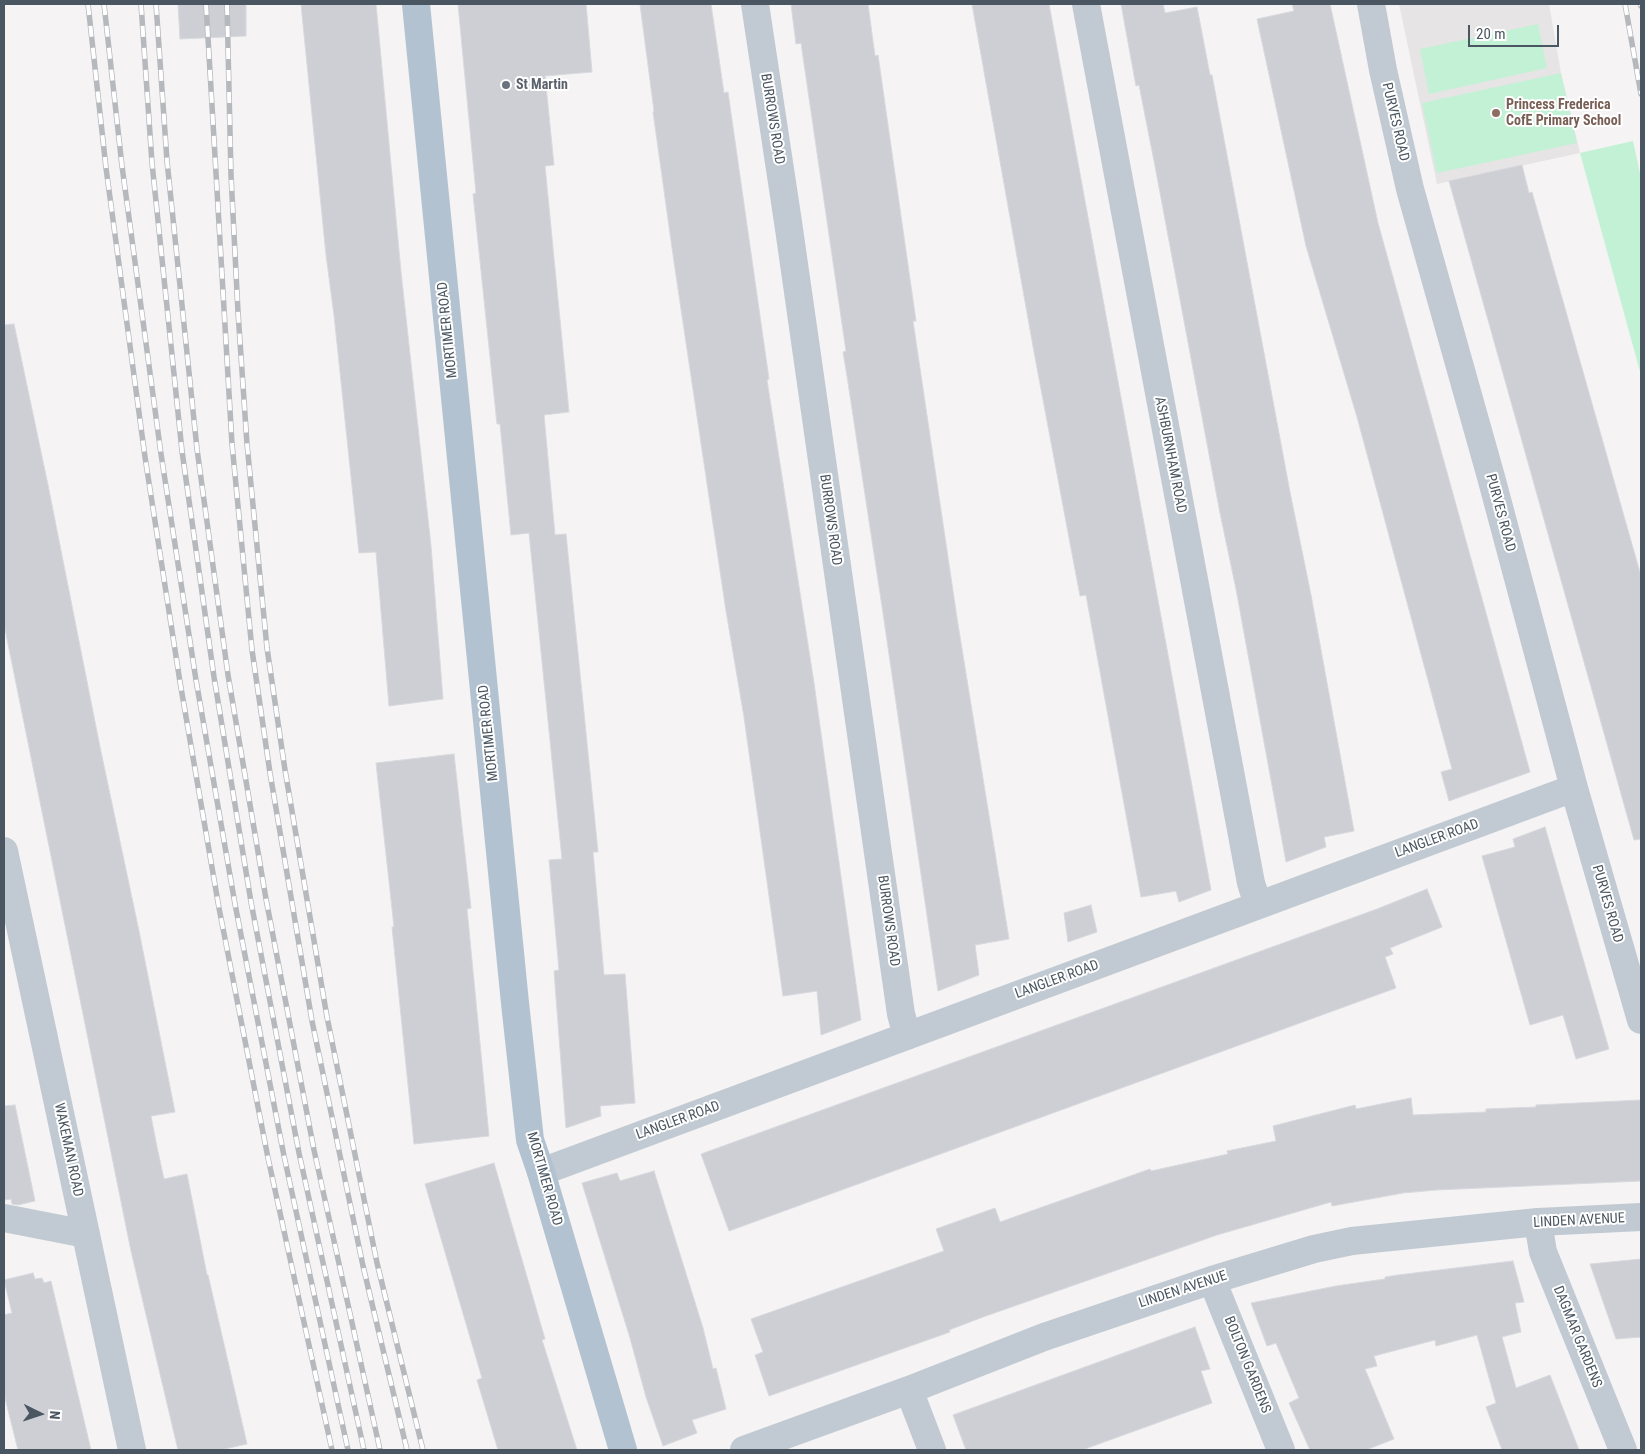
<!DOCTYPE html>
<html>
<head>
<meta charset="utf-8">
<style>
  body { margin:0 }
  #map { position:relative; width:1645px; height:1454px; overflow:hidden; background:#f5f3f3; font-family:"Roboto Condensed",sans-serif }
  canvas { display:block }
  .frame { position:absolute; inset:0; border:5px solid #4a5661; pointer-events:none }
  .north { position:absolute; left:15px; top:1389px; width:50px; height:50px; -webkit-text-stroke:4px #fff; paint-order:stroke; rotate:94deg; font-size:14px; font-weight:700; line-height:20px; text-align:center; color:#4a5661 }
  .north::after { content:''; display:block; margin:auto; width:18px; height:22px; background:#4a5661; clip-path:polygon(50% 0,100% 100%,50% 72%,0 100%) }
  .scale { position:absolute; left:1468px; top:25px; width:91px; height:22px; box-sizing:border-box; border:2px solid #4a5661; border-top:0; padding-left:6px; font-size:15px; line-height:18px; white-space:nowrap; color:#4a5661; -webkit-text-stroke:4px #fff; paint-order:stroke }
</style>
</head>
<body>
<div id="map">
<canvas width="1645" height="1454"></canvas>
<div class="frame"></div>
<div class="north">N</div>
<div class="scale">20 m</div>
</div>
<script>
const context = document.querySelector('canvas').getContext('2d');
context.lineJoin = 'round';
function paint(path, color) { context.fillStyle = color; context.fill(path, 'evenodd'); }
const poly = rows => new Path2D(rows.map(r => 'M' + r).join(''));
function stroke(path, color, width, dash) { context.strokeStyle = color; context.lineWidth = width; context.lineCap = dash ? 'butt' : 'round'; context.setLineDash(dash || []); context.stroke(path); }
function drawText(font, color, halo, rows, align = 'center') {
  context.font = font + ' "Roboto Condensed",sans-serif'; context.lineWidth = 4; context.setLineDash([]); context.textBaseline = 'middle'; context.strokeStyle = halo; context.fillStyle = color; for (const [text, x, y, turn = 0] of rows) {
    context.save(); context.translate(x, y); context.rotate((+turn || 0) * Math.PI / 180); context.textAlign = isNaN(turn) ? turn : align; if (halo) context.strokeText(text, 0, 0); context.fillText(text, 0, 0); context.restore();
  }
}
paint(poly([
  [1399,4,1549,4,1561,73,1580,153,1437,184]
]), '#e6e4e5');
paint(poly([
  [1538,24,1547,68,1429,94,1420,49],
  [1561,73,1577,143,1437,173,1422,103],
  [1633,141,1641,178,1641,375,1580,153]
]), '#c3f1d5');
const building = poly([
  [178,4,246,4,246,36,180,39,178,4],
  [301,4,376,4,401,272,431,546,443,699,389,706,376,552,359,553,334,315,326,255,301,4],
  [458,4,586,4,592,72,545,76,554,165,545,166,569,412,544,415,555,535,566,534,598,852,593,852,604,975,625,974,635,1103,600,1106,601,1116,566,1128,554,971,559,970,549,860,562,859,529,533,511,535,500,424,497,424,473,194,476,193,458,4],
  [640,4,711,4,724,93,728,92,769,379,767,380,814,683,861,1020,821,1035,817,991,783,996,744,717,726,611,674,262,653,112,654,111,640,4],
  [791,4,868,4,875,56,878,55,916,321,913,321,957,618,1009,939,975,945,979,975,938,991,883,613,847,376,843,352,846,351,801,43,796,44,791,4],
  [972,4,1049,4,1211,890,1179,902,1176,891,1141,897,1086,595,1080,596,1034,352,972,4],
  [1121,4,1163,4,1165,13,1197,7,1210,75,1212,75,1218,107,1290,492,1311,595,1354,831,1324,837,1326,847,1286,862,1236,589,1220,513,1155,166,1139,85,1136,86,1121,4],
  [1292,4,1330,4,1378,223,1530,772,1449,801,1441,772,1452,769,1357,417,1306,246,1257,19,1294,11,1292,4],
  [1522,165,1529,193,1532,192,1641,576,1641,839,1634,840,1449,181,1522,165],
  [14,324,48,485,100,747,139,931,175,1112,151,1116,157,1147,164,1179,187,1174,207,1275,208,1275,247,1444,220,1450,178,1450,131,1251,4,624,4,325,14,324],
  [454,754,471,908,467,909,489,1136,414,1144,392,927,394,927,376,763,454,754],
  [1545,827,1609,1049,1576,1059,1563,1015,1530,1025,1482,856,1515,847,1513,839,1545,827],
  [1427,889,1442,927,1390,948,1393,954,1385,957,1396,988,729,1231,701,1154,1377,909,1427,889],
  [1091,905,1097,932,1068,942,1064,913,1091,905],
  [1411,1098,1413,1115,1486,1112,1486,1109,1536,1107,1536,1105,1641,1100,1641,1181,1436,1190,1403,1193,1332,1206,1331,1202,1217,1235,983,1317,949,1330,950,1332,769,1396,755,1355,763,1352,751,1319,944,1251,936,1229,995,1208,1000,1222,1150,1169,1151,1171,1192,1162,1228,1154,1227,1151,1276,1141,1273,1126,1355,1105,1356,1109,1411,1098],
  [15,1105,35,1201,18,1205,12,1204,11,1199,4,1200,4,1106,15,1105],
  [494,1163,545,1339,542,1340,577,1450,498,1450,477,1380,482,1378,425,1184,494,1163],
  [654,1171,703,1328,713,1369,716,1368,726,1409,692,1420,697,1433,663,1446,646,1397,630,1338,582,1183,617,1173,620,1181,654,1171],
  [1641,1259,1641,1337,1616,1339,1590,1264,1641,1259],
  [1513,1261,1524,1302,1515,1303,1521,1332,1502,1337,1516,1388,1550,1375,1579,1450,1502,1450,1486,1407,1496,1403,1477,1335,1436,1346,1435,1340,1374,1356,1377,1366,1365,1369,1394,1439,1366,1450,1310,1450,1289,1403,1299,1398,1276,1343,1267,1346,1251,1303,1336,1286,1385,1279,1385,1277,1398,1275,1513,1261],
  [33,1273,35,1279,42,1278,44,1283,51,1281,91,1450,18,1450,4,1394,4,1315,12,1313,4,1280,33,1273],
  [1195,1327,1210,1369,1201,1371,1212,1403,1082,1450,966,1450,953,1415,1195,1327]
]);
paint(building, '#cdcfd5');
stroke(building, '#d7d9de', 1);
stroke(poly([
  [755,4,788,222,901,1014,907,1036],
  [1086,4,1251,883,1258,905],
  [1371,4,1383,70,1410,189,1491,477,1574,788,1641,1020],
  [4,851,132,1450],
  [541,1172,1574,788],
  [4,1218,86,1234],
  [1538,1222,1543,1252,1623,1450],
  [1212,1280,1281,1450],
  [909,1390,932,1450],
  [744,1450,909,1390,1044,1337,1212,1280,1314,1249,1352,1241,1538,1222,1641,1217]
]), '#c1cad2', 28);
stroke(poly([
  [416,4,515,1003,530,1140,541,1172,623,1450]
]), '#b3c2d1', 28);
const rail = poly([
  [88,4,106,168,145,457,180,682,219,908,268,1158,332,1450],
  [104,4,122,166,161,454,196,680,235,904,284,1156,348,1450],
  [141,4,152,163,182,451,214,677,251,902,299,1153,364,1450],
  [156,4,167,161,197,449,228,675,266,899,314,1150,380,1450],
  [206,4,232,444,252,650,270,773,312,1021,363,1266,407,1450],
  [227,4,231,175,238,312,247,444,267,648,285,770,327,1017,377,1263,423,1450],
  [1625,4,1641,94],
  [1641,4,1641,6]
]);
stroke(rail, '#b5b8bd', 5.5);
stroke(rail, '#fff', 4, [11]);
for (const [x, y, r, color] of [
  [506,85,5,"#6b7280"],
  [1496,113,5,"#8d6e63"]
]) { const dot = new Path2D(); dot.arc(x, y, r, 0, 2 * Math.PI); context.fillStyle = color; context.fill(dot); stroke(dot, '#fff', 2); }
drawText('bold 14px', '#5b616d', '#fff', [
  ["St Martin",516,85]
], 'left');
drawText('bold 14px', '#785e54', '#fff', [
  ["Princess Frederica",1506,105],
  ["CofE Primary School",1506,121]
], 'left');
drawText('14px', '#4a5661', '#fff', [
  ["BURROWS ROAD",772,119,81],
  ["PURVES ROAD",1395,122,77],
  ["MORTIMER ROAD",448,330,-96],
  ["ASHBURNHAM ROAD",1170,455,79],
  ["PURVES ROAD",1500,513,75],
  ["BURROWS ROAD",830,520,82],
  ["MORTIMER ROAD",489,733,-96],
  ["LANGLER ROAD",1437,839,-20],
  ["PURVES ROAD",1607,904,74],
  ["BURROWS ROAD",888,921,82],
  ["LANGLER ROAD",1057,980,-20],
  ["LANGLER ROAD",678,1121,-20],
  ["WAKEMAN ROAD",68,1150,78],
  ["MORTIMER ROAD",544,1179,74],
  ["LINDEN AVENUE",1579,1221,-3],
  ["LINDEN AVENUE",1183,1290,-18],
  ["DAGMAR GARDENS",1577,1337,68],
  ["BOLTON GARDENS",1247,1365,68]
]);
</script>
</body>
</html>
